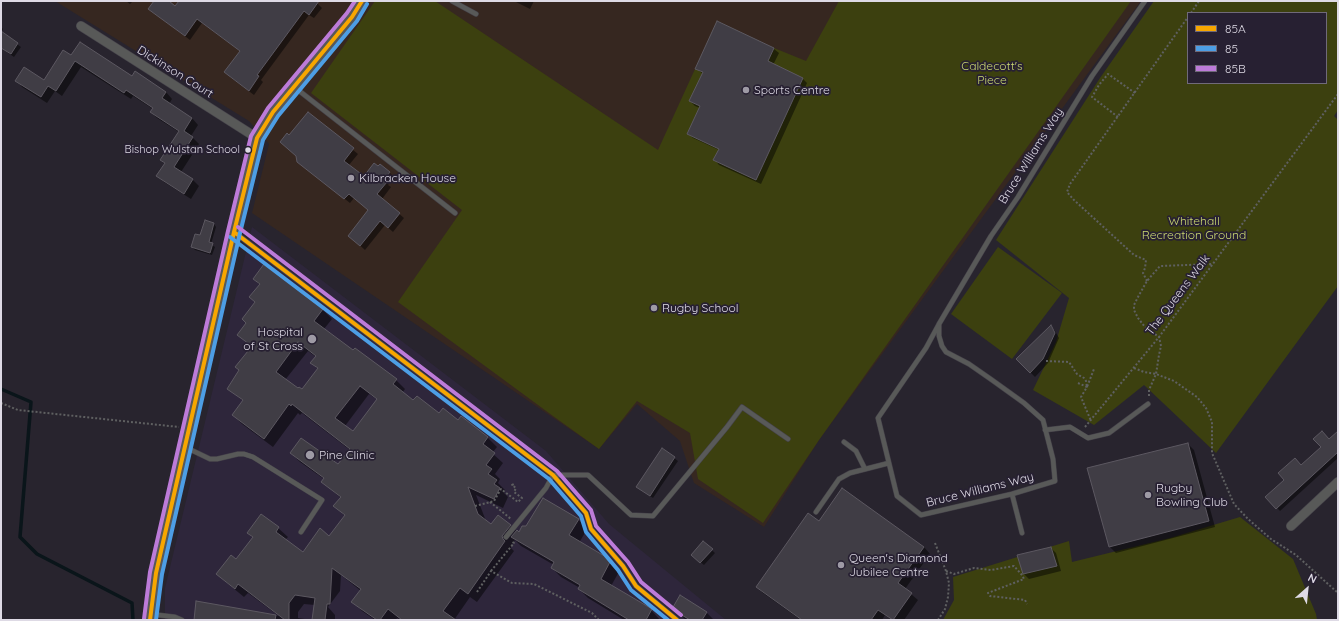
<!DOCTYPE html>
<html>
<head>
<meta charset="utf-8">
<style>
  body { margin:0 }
  #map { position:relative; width:1339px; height:621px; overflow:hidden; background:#28242e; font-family:Quicksand,sans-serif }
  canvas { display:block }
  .frame { position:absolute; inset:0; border:2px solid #dedae5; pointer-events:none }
  .legend { position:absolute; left:1187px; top:12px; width:140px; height:72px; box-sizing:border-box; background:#272032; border:1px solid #706a7a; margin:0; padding:5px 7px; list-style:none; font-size:12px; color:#dedae5 }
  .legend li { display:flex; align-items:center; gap:8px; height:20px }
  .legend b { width:20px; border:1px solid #706a7a }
  .north { position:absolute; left:1287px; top:569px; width:40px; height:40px; -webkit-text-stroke:3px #272032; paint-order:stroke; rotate:27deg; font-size:11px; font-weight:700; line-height:16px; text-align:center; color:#dedae5 }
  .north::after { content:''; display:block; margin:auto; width:14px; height:18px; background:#dedae5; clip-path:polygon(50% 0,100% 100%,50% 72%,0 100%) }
</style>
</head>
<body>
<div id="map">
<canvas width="1339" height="621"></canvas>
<div class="frame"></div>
<ul class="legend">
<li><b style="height:5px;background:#f7a600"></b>85A</li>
<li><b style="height:5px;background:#4d9ee5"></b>85</li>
<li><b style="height:5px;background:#bd7bd9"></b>85B</li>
</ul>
<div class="north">N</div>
</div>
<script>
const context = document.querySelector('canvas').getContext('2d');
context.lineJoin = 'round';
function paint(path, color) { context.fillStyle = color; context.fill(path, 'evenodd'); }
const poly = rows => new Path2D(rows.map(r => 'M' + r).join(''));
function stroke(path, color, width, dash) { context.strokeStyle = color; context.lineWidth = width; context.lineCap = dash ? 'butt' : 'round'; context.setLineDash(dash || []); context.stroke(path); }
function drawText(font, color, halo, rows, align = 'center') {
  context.font = font + ' Quicksand,sans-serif'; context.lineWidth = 3.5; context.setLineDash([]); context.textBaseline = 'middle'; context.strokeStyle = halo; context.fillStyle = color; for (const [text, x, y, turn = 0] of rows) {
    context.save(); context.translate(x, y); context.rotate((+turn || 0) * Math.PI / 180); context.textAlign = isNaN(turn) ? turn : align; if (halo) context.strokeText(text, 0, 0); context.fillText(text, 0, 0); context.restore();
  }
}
paint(poly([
  [252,227,546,451,609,524,726,620,165,620,165,588]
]), '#2e263b');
paint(poly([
  [55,1,1141,1,819,440,764,527,694,483,680,441,637,404,599,449,252,213,269,144,249,121]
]), '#362720');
paint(poly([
  [375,1,435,1,658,150,717,21,774,48,806,61,839,1,1131,1,819,440,763,523,698,479,690,433,637,401,599,449,553,416,398,302,462,210,311,93],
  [1154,1,1338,1,1338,110,1334,116,1338,120,1338,286,1216,453,1144,385,1094,425,1033,390,1056,342,1069,298,996,240,1100,78],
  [1188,13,1326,13,1326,83,1188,83],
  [998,247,1062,293,1012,359,951,314],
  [1240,517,1293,559,1316,614,1317,620,943,620,954,600,953,577,1069,541,1072,562,1170,538]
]), '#3c400f');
paint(poly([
  [126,1,133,1,130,4],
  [155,1,167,1,175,7,180,1,315,1,322,8,314,18,309,15,261,80,263,82,254,95,230,77,241,52,202,23,190,40,149,9],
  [514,1,534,1,530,9],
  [718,23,774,49,779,53,773,65,803,79,807,83,761,184,719,165,715,160,719,150,693,138,688,134,700,108,695,106,690,101,703,74,696,68],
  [1,27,3,29,1,33,21,47,14,57,1,48],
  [72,56,132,77,166,92,172,99,169,104,192,118,198,125,191,136,199,144,181,172,193,180,199,186,191,199,164,182,158,176,165,164,161,160,179,132,157,118,151,112,153,109,133,96,131,99,81,67,62,96,55,91,47,103,22,87,16,80,44,81],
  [308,113,358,154,349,165,364,178,389,172,394,177,388,185,391,187,382,199,404,218,393,232,385,225,365,250,354,240,369,210,354,198,350,203,303,166,289,137],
  [205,222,214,224,216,227,211,244,215,247,212,255,195,250,192,247,200,236],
  [264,266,323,310,332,319,324,329,354,352,396,380,405,389,402,393,414,401,439,414,458,421,461,418,488,438,497,447,492,453,503,463,495,474,500,479,498,483,505,490,504,493,508,497,503,508,476,495,486,521,492,525,510,526,519,533,578,519,587,529,579,543,611,561,620,570,611,586,651,610,660,620,624,620,588,598,579,589,580,588,561,577,552,568,554,565,521,546,515,540,511,546,511,548,514,551,477,602,470,597,454,620,401,620,397,618,396,620,375,620,362,611,353,601,361,591,341,575,340,591,328,607,335,615,335,620,313,620,315,605,304,604,298,612,298,618,311,620,195,620,197,602,279,616,248,593,244,597,227,583,217,574,236,560,253,538,248,533,262,515,278,528,288,537,285,540,303,554,329,537,345,516,335,506,341,498,322,482,324,479,300,462,291,453,339,465,350,450,302,413,300,415,298,413,273,447,242,424,233,415,243,401,228,388,240,371,249,351,249,345,239,335,247,324,256,302,260,285,254,279],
  [308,351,316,357,312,363,318,369,302,391,285,380],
  [369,394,378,400,353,433,345,426],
  [1051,326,1055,331,1059,338,1048,363,1035,377,1017,359],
  [1338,432,1338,458,1280,511,1267,497],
  [1188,444,1194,450,1215,527,1116,553,1110,547,1088,469],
  [663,450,678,461,653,498,641,490],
  [819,522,924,547,930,554,905,589,918,600,904,620,892,620,885,615,882,620,801,620,763,593,757,587],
  [703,542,715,553,704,565,692,555],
  [1051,548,1056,553,1061,571,1029,579,1024,574,1018,556],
  [673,609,706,612,714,620,686,620]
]), '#0007');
stroke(poly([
  [1,389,31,402,20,537,37,554,132,603,133,620]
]), '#0a151a', 3.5);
const building = poly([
  [154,1,169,1,175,6,179,1,319,1,309,15,304,11,257,75,259,76,249,91,224,72,240,51,197,19,185,36,148,9,154,1],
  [717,21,774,48,768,61,803,78,756,180,713,160,719,149,687,134,700,106,689,101,703,72,695,69,717,21],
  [1,31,18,43,11,54,1,48,1,31],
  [80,42,132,76,135,71,166,92,162,98,192,118,184,131,193,137,174,167,193,179,184,194,156,176,165,163,160,160,179,131,150,112,153,108,126,90,124,93,75,61,56,91,48,86,41,97,15,81,24,67,44,80,63,50,71,55,80,42],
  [308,112,354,148,344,161,364,176,374,163,378,166,380,164,390,172,384,180,387,182,377,194,400,213,388,228,380,221,360,246,348,236,368,210,349,194,344,199,297,162,296,156,280,142,287,133,289,135,308,112],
  [205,220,214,223,209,242,213,243,210,253,191,247,195,234,200,235,205,220],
  [264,264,323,309,314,321,353,350,355,348,397,379,393,384,413,400,417,396,439,413,443,408,458,420,461,416,488,437,483,444,495,453,486,465,492,469,488,474,497,480,494,484,500,488,494,499,468,487,478,514,491,524,498,515,511,525,502,536,503,539,505,541,468,594,460,588,443,611,456,620,402,620,388,609,380,620,377,620,351,602,361,589,332,568,330,604,327,604,325,620,312,620,315,598,295,595,289,603,289,620,285,620,238,584,235,589,216,574,231,555,236,559,253,537,247,533,261,514,279,527,276,532,303,552,320,528,329,536,345,515,333,506,341,497,321,482,324,478,290,453,301,438,338,464,350,449,292,404,291,406,289,404,264,439,232,415,243,400,227,389,239,370,235,367,248,351,245,349,249,344,237,335,246,323,242,319,255,302,249,297,260,284,253,279,264,264],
  [298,342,316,356,310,363,318,368,302,389,299,387,298,388,276,372,298,342],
  [360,386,377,399,353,431,335,418,360,386],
  [1051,325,1055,333,1043,359,1030,373,1016,359,1051,325],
  [1322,431,1329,439,1338,431,1338,452,1276,509,1265,497,1284,480,1278,473,1295,458,1301,465,1321,447,1313,439,1322,431],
  [1188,443,1209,521,1109,547,1087,468,1188,443],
  [662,448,675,457,650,496,636,487,662,448],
  [842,488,924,547,898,583,912,593,893,620,878,610,871,620,802,620,756,587,808,513,819,521,842,488],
  [543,498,579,519,569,535,611,560,601,579,652,609,646,620,629,620,578,589,580,585,551,568,554,562,511,537,517,530,519,532,522,526,526,526,543,498],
  [703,541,713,549,700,563,691,555,703,541],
  [1051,547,1057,566,1023,574,1017,555,1051,547],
  [680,595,707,612,702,620,690,620,672,609,680,595],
  [196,601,276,615,275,620,194,620,196,601]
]);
paint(building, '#403d45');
stroke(building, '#5c5861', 1);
const lane = poly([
  [452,1,476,14],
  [293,86,455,213],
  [234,232,553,475,586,513,591,529,623,566,636,586,677,620],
  [939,324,939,336,942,346,946,352,969,364,992,380,1024,403,1043,420,1053,459,1055,481,1012,494,921,515,897,496,878,418,926,348,939,324],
  [939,324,991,236,1018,197,1092,76,1145,1],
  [1045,430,1070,427,1088,438,1109,433,1148,404],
  [844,442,856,451,865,469],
  [185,447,210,459,217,459,238,454,244,454,253,457,322,500,301,532],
  [553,475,588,475,631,515,653,516,727,427,742,407,788,439],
  [1012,494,1022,533],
  [816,512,839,479,850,473,889,463],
  [506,537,546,488,553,475],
  [150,614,175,617,182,620]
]);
const street = poly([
  [81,26,257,138],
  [1291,526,1338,482],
  [150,620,156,573,234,232,257,138,273,112,352,17,362,1]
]);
stroke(lane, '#45424a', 5.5);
stroke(street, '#45424a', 10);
stroke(poly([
  [1191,13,1199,1],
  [1118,117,1092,97,1099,85,1108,74,1135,93],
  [1147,281,1143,273,1145,268,1146,260,1134,255,1074,200,1067,192,1070,184,1188,17],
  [1046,361,1069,362,1077,374,1084,378,1086,381,1087,387,1094,369],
  [1134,368,1144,372,1156,374,1174,381,1197,397,1206,408,1212,422,1212,453,1234,504,1248,519,1271,539,1296,555,1338,593],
  [1078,383,1087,387,1081,397,1091,421],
  [1149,396,1149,390,1156,374,1159,355,1161,346,1159,337,1145,327,1138,318,1134,310,1134,305,1138,297,1147,281,1160,266,1213,264],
  [1,403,18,410,179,427],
  [1085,427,1159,337,1338,94],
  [490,502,511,519],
  [475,506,494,501,501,489,518,502,522,498,514,492,516,488,512,485,514,484],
  [935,543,946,571,949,583,948,597,945,609,938,620],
  [491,571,514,543,511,541],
  [946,571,954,574,974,568,991,570,1014,566,1022,575,1024,579,988,593,990,596,1025,600,1027,604],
  [477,592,491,571,512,583,534,584,592,613,599,620]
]), '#5f6061', 2, [2, 2]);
stroke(lane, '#585958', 4.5);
stroke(street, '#585958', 9);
stroke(poly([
  [234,232,553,475,586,513,591,529,623,566,636,586,677,620],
  [150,620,156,573,234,232,257,138,273,112,352,17,362,1]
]), '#f7a600', 4);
stroke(poly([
  [230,237,549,479,581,516,586,532,618,570,631,590,668,620],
  [156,620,162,574,240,233,263,140,278,116,357,21,367,4]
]), '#4d9ee5', 4);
stroke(poly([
  [238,227,557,471,591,510,596,526,628,562,641,582,681,615],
  [144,619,150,572,228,231,251,136,268,108,347,13,355,1]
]), '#bd7bd9', 4);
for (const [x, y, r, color] of [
  [746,90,4,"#9e9aa5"],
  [248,150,3.5,"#dedae5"],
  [351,178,4,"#9e9aa5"],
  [654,308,4,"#9e9aa5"],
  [312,339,5,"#9e9aa5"],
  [310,455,5,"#9e9aa5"],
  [1148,495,4,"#9e9aa5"],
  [841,565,4,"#9e9aa5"]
]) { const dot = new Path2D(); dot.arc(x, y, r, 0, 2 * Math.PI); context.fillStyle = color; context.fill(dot); stroke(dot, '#272032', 1.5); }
drawText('11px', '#dedae5', '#272032', [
  ["Bishop Wulstan School",240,150]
], 'right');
drawText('12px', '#cbd971', '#272032', [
  ["Caldecott's",992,66],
  ["Piece",992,80],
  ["Whitehall",1194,221],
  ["Recreation Ground",1194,235]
]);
drawText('12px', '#dedae5', '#272032', [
  ["Dickinson Court",175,72,32],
  ["Bruce Williams Way",1031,156,-58],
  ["The Queens Walk",1178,295,-53],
  ["Bruce Williams Way",980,490,-14]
]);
drawText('12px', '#dedae5', '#272032', [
  ["Sports Centre",754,90],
  ["Kilbracken House",359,178],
  ["Rugby School",662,308],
  ["Hospital",303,332,"right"],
  ["of St Cross",303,346,"right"],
  ["Pine Clinic",319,455],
  ["Rugby",1156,488],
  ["Bowling Club",1156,502],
  ["Queen's Diamond",849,558],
  ["Jubilee Centre",849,572]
], 'left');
</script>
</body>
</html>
